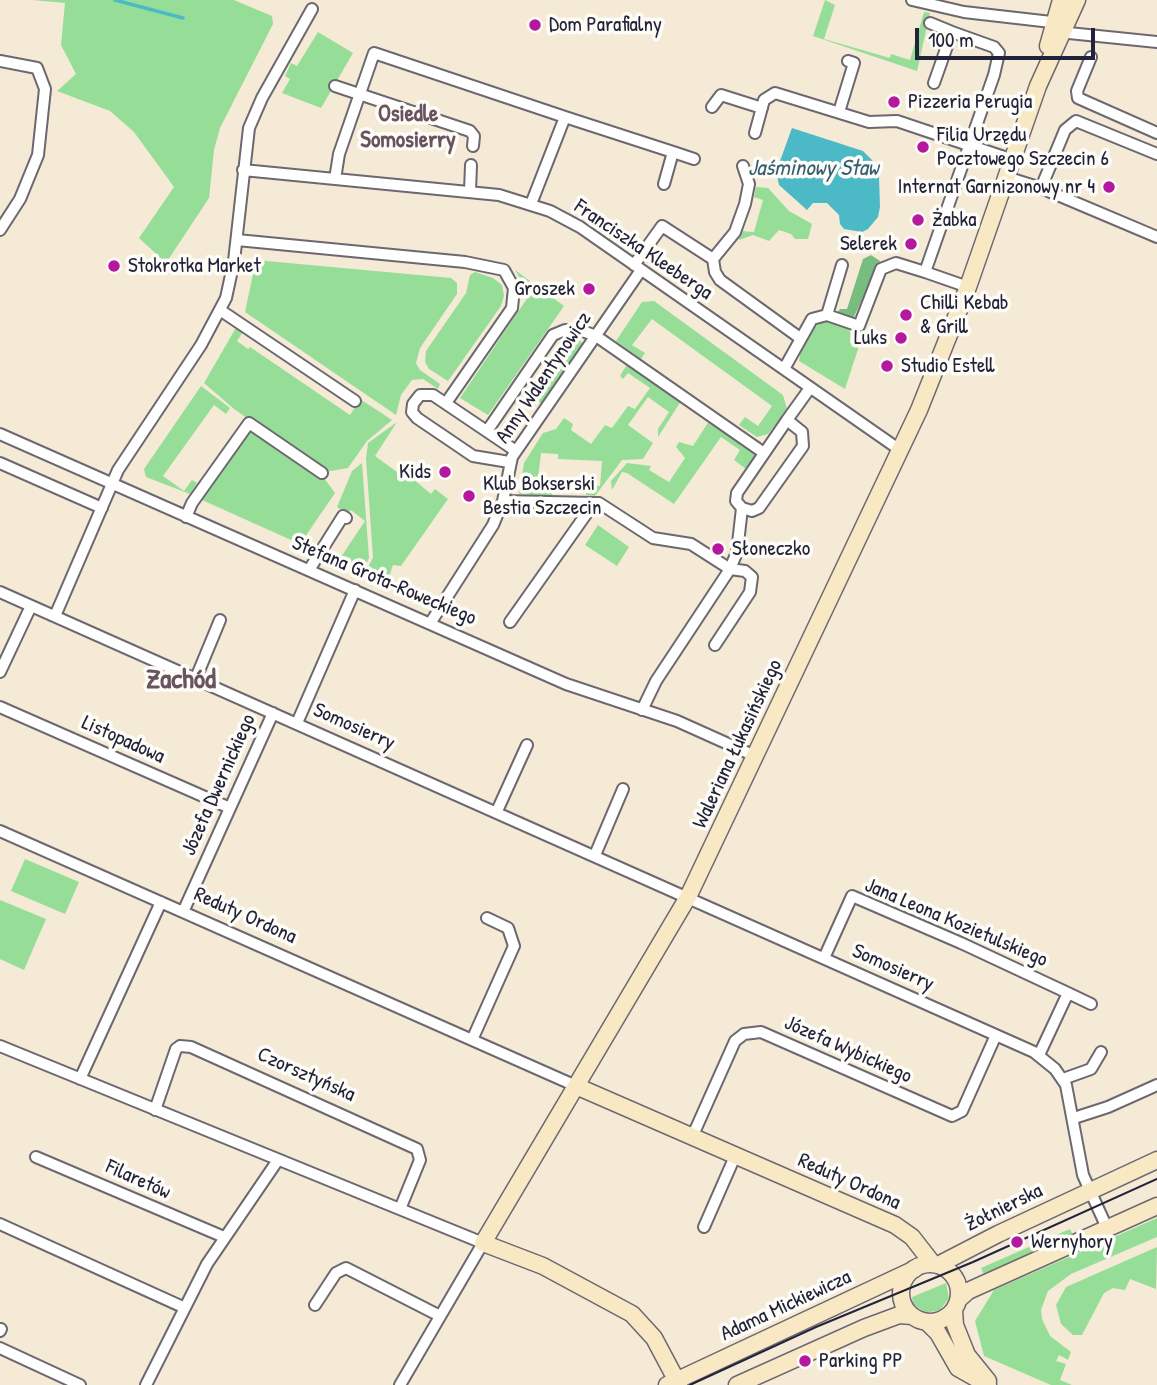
<!DOCTYPE html>
<html>
<head>
<meta charset="utf-8">
<style>
  body { margin:0 }
  #map { position:relative; width:1157px; height:1385px; overflow:hidden; background:#f4ead5; font-family:"Patrick Hand",sans-serif }
  canvas { display:block }
  .scale { position:absolute; left:915px; top:28px; width:180px; height:32px; box-sizing:border-box; border:4px solid #22223b; border-top:0; padding-left:9px; font-size:21px; line-height:24px; white-space:nowrap; color:#22223b; -webkit-text-stroke:5px #fdfcf7; paint-order:stroke }
</style>
</head>
<body>
<div id="map">
<canvas width="1157" height="1385"></canvas>
<div class="scale">100 m</div>
</div>
<script>
const context = document.querySelector('canvas').getContext('2d');
context.lineJoin = 'round';
function paint(path, color) { context.fillStyle = color; context.fill(path, 'evenodd'); }
const poly = rows => new Path2D(rows.map(r => 'M' + r).join(''));
function stroke(path, color, width, dash) { context.strokeStyle = color; context.lineWidth = width; context.lineCap = dash ? 'butt' : 'round'; context.setLineDash(dash || []); context.stroke(path); }
function drawText(font, color, halo, rows, align = 'center') {
  context.font = font + ' "Patrick Hand",sans-serif'; context.lineWidth = 7; context.setLineDash([]); context.textBaseline = 'middle'; context.strokeStyle = halo; context.fillStyle = color; for (const [text, x, y, turn = 0] of rows) {
    context.save(); context.translate(x, y); context.rotate((+turn || 0) * Math.PI / 180); context.textAlign = isNaN(turn) ? turn : align; if (halo) context.strokeText(text, 0, 0); context.fillText(text, 0, 0); context.restore();
  }
}
paint(poly([
  [32,0,234,0,272,16,273,24,220,128,214,150,209,198,166,263,139,238,174,187,134,132,110,111,57,91,76,74,61,45,65,3],
  [825,0,835,5,824,39,890,58,891,54,910,60,924,12,930,13,917,71,813,36],
  [318,32,353,53,321,108,282,93,290,79,285,76,291,63,297,66],
  [756,187,768,188,789,211,812,224,808,239,795,239,791,234,779,230,769,241,753,235,739,240,741,231,754,232,763,200,754,197],
  [256,260,451,278,457,283,457,294,420,348,416,363,420,370,440,384,438,389,423,379,412,380,401,395,396,415,245,312],
  [515,270,564,306,488,415,460,398,530,294],
  [475,272,493,278,502,285,504,296,501,306,448,381,429,369,425,362,426,351,466,293,470,275],
  [654,301,783,395,787,409,768,434,757,437,739,425,745,417,758,426,772,406,652,319,632,345,645,353,641,359,616,341,642,302],
  [826,321,843,325,850,331,850,343,859,346,845,389,799,361,801,350,817,325],
  [237,326,244,330,237,341,248,349,250,347,350,415,360,399,392,420,367,441,348,468,325,472,234,409,204,383],
  [579,339,584,346,542,406,537,399],
  [628,363,681,401,658,437,658,429,669,412,648,397,628,425,653,443,643,459,622,460,595,496,586,495,588,485,600,486,602,461,558,459,558,454,541,453,537,487,552,489,552,497,519,494,524,463,543,433,556,429,564,418,573,424,571,430,591,444,605,425,612,428,628,406,635,409,650,388,628,373,623,379,620,376],
  [201,386,230,408,226,414,214,405,163,476,184,491,192,480,197,483,190,494,146,477,144,469],
  [709,421,756,454,746,469,734,460,740,450,721,437,674,504,627,473,622,472,612,490,611,481,627,463,651,466,649,470,669,482,685,458,676,447,679,442,693,446],
  [397,422,375,456,397,472,400,468,431,494,435,489,448,499,401,566,393,565,387,582,366,572,373,557,366,459,368,443],
  [253,427,324,478,335,493,300,544,202,500],
  [362,463,369,558,362,571,339,560,365,521,351,510,347,515,337,507,352,471],
  [598,525,629,547,617,566,585,545],
  [25,859,79,882,65,914,11,891],
  [0,900,46,919,24,970,0,959],
  [1157,1218,1157,1237,1071,1274,1048,1291,1041,1310,1042,1319,1050,1336,1071,1352,1068,1360,1059,1355,1056,1361,1066,1364,1060,1380,1072,1385,1051,1385,984,1356,975,1321,994,1290],
  [1070,1229,1074,1237,985,1277,981,1268],
  [1157,1247,1156,1289,1130,1279,1125,1290,1113,1288,1104,1293,1082,1335,1073,1335,1061,1324,1056,1305,1066,1287],
  [946,1283,949,1298,940,1310,925,1313,913,1304,912,1297]
]), '#96de98');
paint(poly([
  [871,255,880,261,852,321,837,313,840,309,847,309,863,259]
]), '#78bd80');
paint(poly([
  [792,128,863,151,874,162,879,176,880,207,878,217,868,229,862,232,844,229,840,224,839,215,827,203,813,203,807,210,779,185,776,172]
]), '#4cbac6');
stroke(poly([
  [115,0,183,18]
]), '#4cbac6', 3.5);
const street = poly([
  [912,0,964,12,1060,23],
  [930,23,952,32],
  [1059,32,1157,42],
  [1091,57,1077,91,1078,98,1157,133],
  [0,61,37,68,45,89,38,155,20,199,0,230],
  [934,83,952,32,994,47,999,53,994,75,925,272,968,287],
  [335,86,470,131,474,136,473,146],
  [712,107,721,95,762,108],
  [839,112,854,63,848,61],
  [755,133,764,100,775,93,869,122,897,121,1013,160],
  [673,152,694,159],
  [243,170,499,195,550,211,580,227,900,450],
  [1006,177,1041,188,1065,130,1076,121,1157,154],
  [335,179,339,154,374,53,565,117],
  [1041,188,1157,237],
  [470,191,471,165],
  [531,204,565,117,673,152,664,184],
  [237,240,465,262,504,270,514,288,512,308,446,403],
  [713,259,735,232,745,204,749,184,743,166],
  [634,265,662,226,713,259,715,272,720,280,800,338],
  [220,310,355,401],
  [827,315,859,326,881,269,896,263,925,272],
  [784,369,812,319,827,315,842,265],
  [487,431,553,335,565,330,580,330,596,336,764,453],
  [0,434,566,684,677,721,755,756],
  [509,462,473,456,417,418,412,412,413,404,420,395,433,395,516,451],
  [0,463,102,508],
  [503,501,594,503],
  [742,508,752,511,759,508,803,446,802,432,787,420,810,388],
  [186,517,192,503,249,423,322,473],
  [309,570,343,516,346,518],
  [0,592,1034,1052,1055,1069,1066,1085,1083,1175,1107,1228],
  [55,616,118,470,201,345,226,298,234,261,249,128,262,98,312,9],
  [431,622,493,525,503,501,512,457,641,270],
  [510,622,594,503,599,503,653,538,691,544,730,569,745,571,752,577,750,592,715,645],
  [0,672,31,606],
  [196,678,220,620],
  [0,707,230,808],
  [642,710,656,681,730,569,737,552,742,508,736,501,737,493,787,420],
  [297,723,355,590],
  [497,811,527,745],
  [0,831,576,1086],
  [595,855,623,789],
  [183,912,273,713],
  [824,958,852,896,961,943,1068,993,1039,1055],
  [1068,993,1091,1004],
  [472,1040,514,946,508,928,487,918],
  [0,1046,483,1243,400,1385],
  [80,1079,161,902],
  [1063,1079,1091,1069,1101,1052],
  [155,1110,176,1049,180,1046,191,1047,417,1149,420,1160,400,1209],
  [1074,1118,1108,1107,1157,1085],
  [693,1135,735,1041,744,1034,761,1032,952,1116,962,1111,996,1035],
  [36,1157,224,1237],
  [0,1224,183,1307],
  [704,1227,736,1154],
  [315,1305,336,1273,346,1268,440,1316],
  [0,1331,1,1329],
  [0,1348,80,1385],
  [146,1385,207,1264,278,1160]
]);
const secondary = poly([
  [1048,46,1061,0],
  [576,1086,895,1225,912,1237,933,1264],
  '901 1293a29 29 0 1 1 58 0a29 29 0 1 1-58 0Z',
  [938,1265,998,1234,1157,1160],
  [958,1300,968,1291,1157,1206],
  [954,1310,955,1325,967,1355,988,1381],
  [927,1322,938,1333,958,1368,988,1385],
  [667,1385,915,1269],
  [679,1385,654,1338,632,1314,543,1266,483,1243,688,897,919,410,968,287,1038,86,1077,0],
  [737,1385,864,1328,899,1315,912,1316]
]);
stroke(street, '#6c6871', 14);
stroke(secondary, '#6c6871', 19);
stroke(street, '#fff', 10);
stroke(secondary, '#f8e8c3', 16);
stroke(poly([
  [690,1385,816,1327,973,1262,1157,1179]
]), '#22223b', 2);
for (const [x, y, r, color] of [
  [535,25,7,"#b5179e"],
  [894,102,7,"#b5179e"],
  [923,147,7,"#b5179e"],
  [1109,187,7,"#b5179e"],
  [918,220,7,"#b5179e"],
  [911,244,7,"#b5179e"],
  [114,266,7,"#b5179e"],
  [589,289,7,"#b5179e"],
  [906,315,7,"#b5179e"],
  [901,338,7,"#b5179e"],
  [887,366,7,"#b5179e"],
  [445,472,7,"#b5179e"],
  [469,496,7,"#b5179e"],
  [718,549,7,"#b5179e"],
  [1017,1242,7,"#b5179e"],
  [805,1361,7,"#b5179e"]
]) { const dot = new Path2D(); dot.arc(x, y, r, 0, 2 * Math.PI); context.fillStyle = color; context.fill(dot); stroke(dot, '#fdfcf7', 2.5); }
drawText('21px', '#22223b', '#fdfcf7', [
  ["Dom Parafialny",549,25],
  ["Pizzeria Perugia",908,102],
  ["Filia Urzędu",937,135],
  ["Pocztowego Szczecin 6",937,159],
  ["Internat Garnizonowy nr 4",1095,187,"right"],
  ["Żabka",932,220],
  ["Selerek",897,244,"right"],
  ["Stokrotka Market",128,266],
  ["Groszek",575,289,"right"],
  ["Chilli Kebab",920,303],
  ["& Grill",920,327],
  ["Luks",887,338,"right"],
  ["Studio Estell",901,366],
  ["Kids",431,472,"right"],
  ["Klub Bokserski",483,484],
  ["Bestia Szczecin",483,508],
  ["Słoneczko",732,549],
  ["Wernyhory",1031,1242],
  ["Parking PP",819,1361]
], 'left');
drawText('21px', '#22223b', '#fdfcf7', [
  ["Franciszka Kleeberga",643,250,34],
  ["Anny Walentynowicz",544,378,-56],
  ["Stefana Grota-Roweckiego",384,581,23],
  ["Somosierry",354,727,24],
  ["Listopadowa",123,740,24],
  ["Waleriana Łukasińskiego",738,744,-65],
  ["Józefa Dwernickiego",219,785,-66],
  ["Reduty Ordona",245,916,24],
  ["Jana Leona Kozietulskiego",956,923,23],
  ["Somosierry",893,968,24],
  ["Józefa Wybickiego",848,1050,24],
  ["Czorsztyńska",306,1075,24],
  ["Filaretów",138,1180,24],
  ["Reduty Ordona",849,1182,24],
  ["Żołnierska",1004,1208,-26],
  ["Adama Mickiewicza",786,1306,-25]
]);
drawText('bold 23px', '#68535f', '#fdfcf7', [
  ["Osiedle",408,115],
  ["Somosierry",408,141]
]);
drawText('italic 23px', '#335f73', '#fdfcf7', [
  ["Jaśminowy Staw",813,169]
]);
drawText('bold 28px', '#68535f', '#fdfcf7', [
  ["Zachód",181,681]
]);
</script>
</body>
</html>
